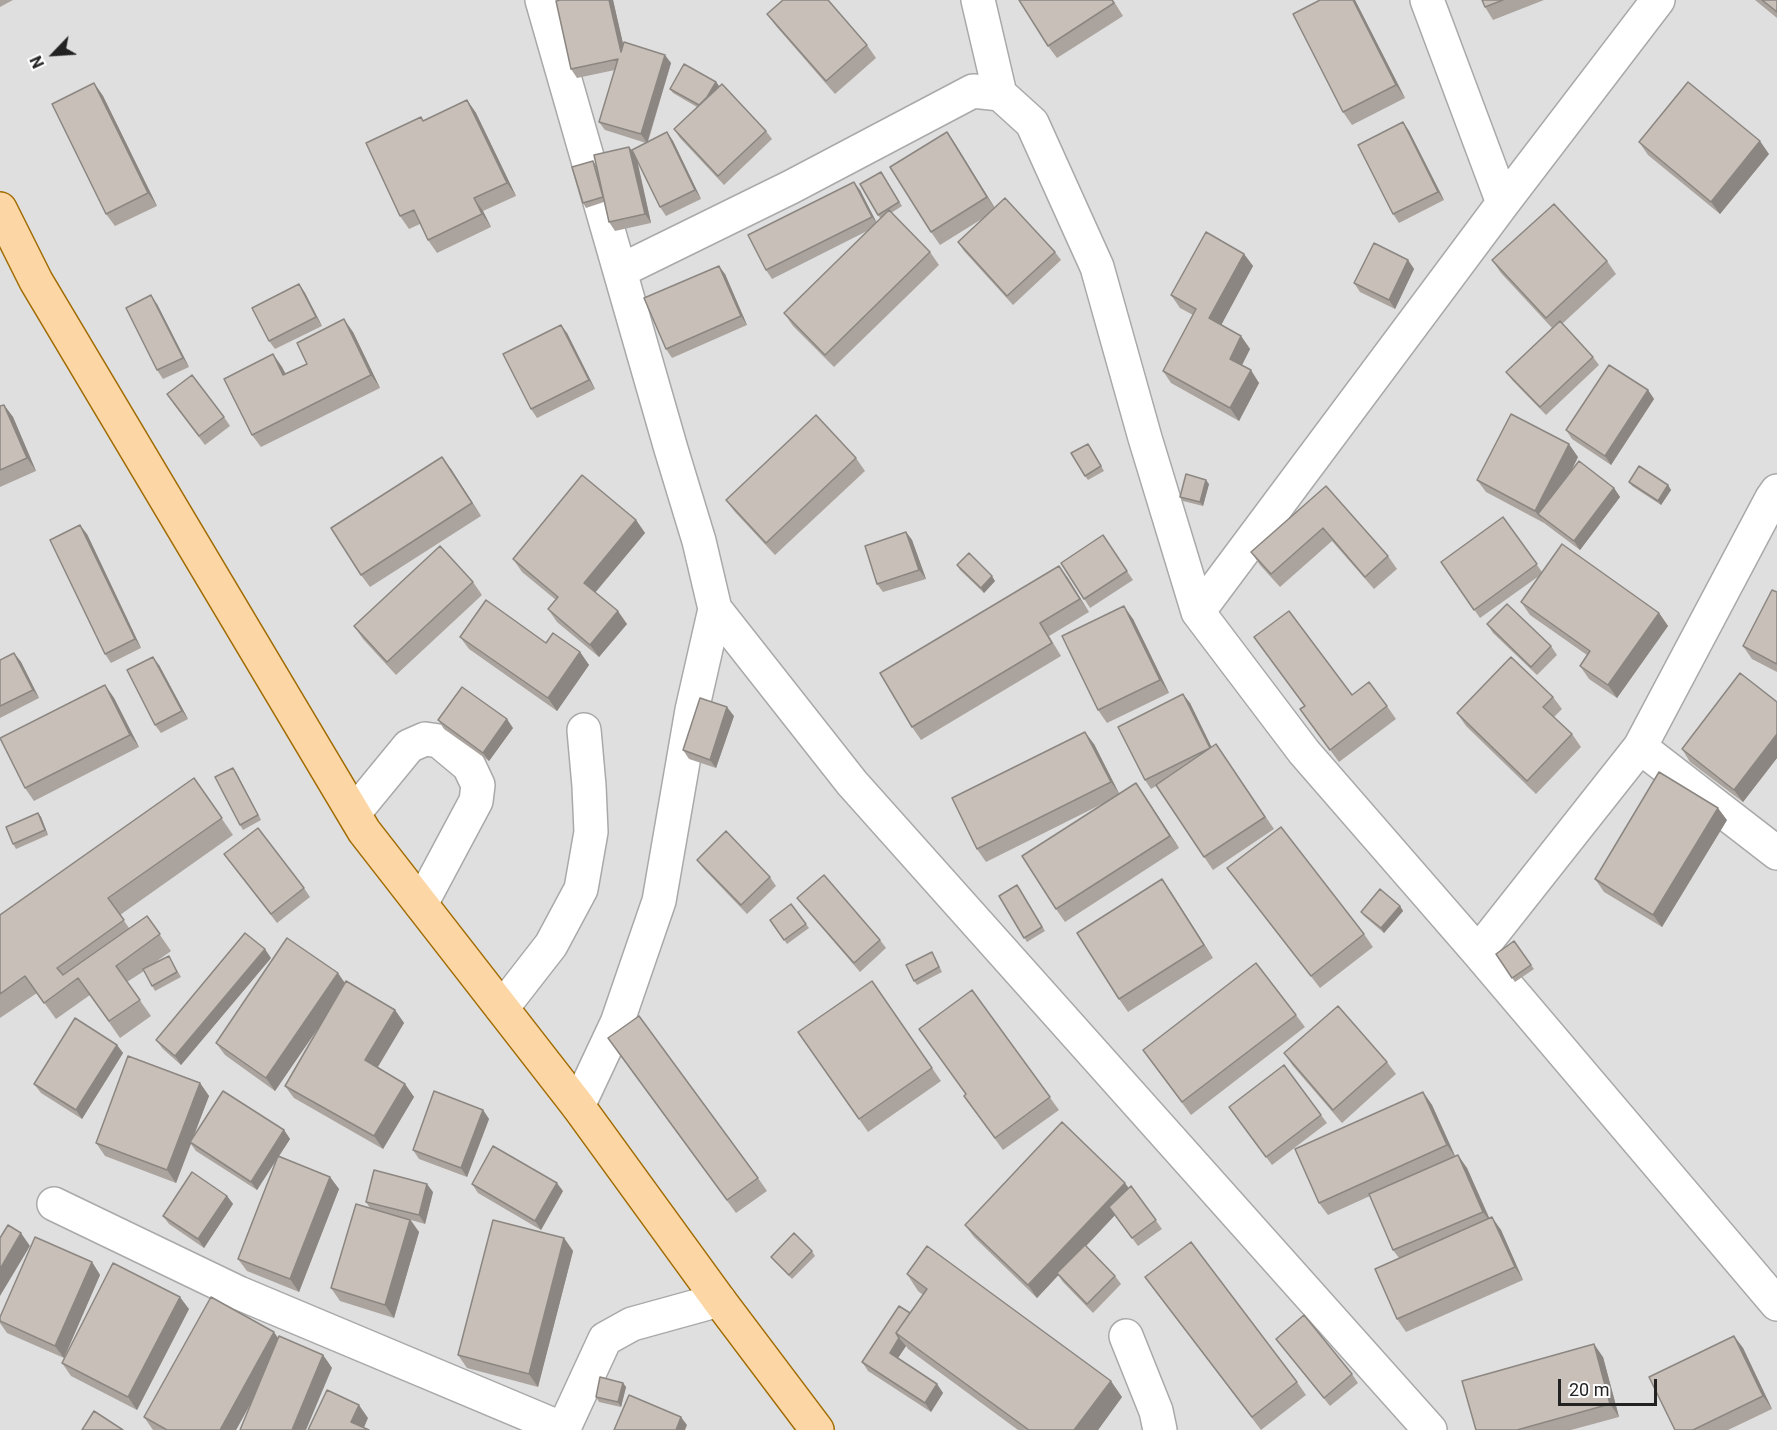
<!DOCTYPE html>
<html>
<head>
<meta charset="utf-8">
<style>
  body { margin:0 }
  #map { position:relative; width:1777px; height:1430px; overflow:hidden; background:#f2efe9; font-family:Roboto,sans-serif }
  canvas { display:block }
  .north { position:absolute; left:24px; top:24px; width:60px; height:60px; -webkit-text-stroke:4px #fff; paint-order:stroke; rotate:245deg; font-size:16px; font-weight:700; line-height:24px; text-align:center; color:#222 }
  .north::after { content:''; display:block; margin:auto; width:21px; height:27px; background:#222; clip-path:polygon(50% 0,100% 100%,50% 72%,0 100%) }
  .scale { position:absolute; left:1558px; top:1379px; width:99px; height:27px; box-sizing:border-box; border:3px solid #222; border-top:0; padding-left:8px; font-size:18px; line-height:21px; white-space:nowrap; color:#222; -webkit-text-stroke:4px #fff; paint-order:stroke }
</style>
</head>
<body>
<div id="map">
<canvas width="1777" height="1430"></canvas>
<div class="north">N</div>
<div class="scale">20 m</div>
</div>
<script>
const context = document.querySelector('canvas').getContext('2d');
context.lineJoin = 'round';
function paint(path, color) { context.fillStyle = color; context.fill(path, 'evenodd'); }
const poly = rows => new Path2D(rows.map(r => 'M' + r).join(''));
function stroke(path, color, width, dash) { context.strokeStyle = color; context.lineWidth = width; context.lineCap = dash ? 'butt' : 'round'; context.setLineDash(dash || []); context.stroke(path); }
paint(poly([
  [0,0,1777,0,1777,1430,0,1430]
]), '#e0dfdf');
const minor = poly([
  [542,0,671,449,699,541,715,609,692,710,659,901,617,1023,578,1106],
  [978,0,1000,94],
  [1427,0,1503,203],
  [620,271,791,187,973,91,1000,94,1032,123,1097,267,1145,438,1198,612,1304,752,1478,952,1777,1304],
  [715,609,852,783,1430,1430],
  [1198,612,1503,203,1658,0],
  [1640,747,1777,853],
  [354,813,409,746,425,739,439,741,469,766,478,785,476,801,421,904],
  [1478,952,1640,747,1772,498,1777,491],
  [502,1008,551,945,581,889,591,832,589,786,584,730],
  [54,1204,239,1293,563,1429],
  [1126,1336,1156,1411,1160,1430],
  [563,1430,605,1339,632,1324,719,1300]
]);
const major = poly([
  [0,209,36,281,364,831,578,1106,719,1300,817,1430]
]);
stroke(minor, '#a9a9a9', 36);
stroke(major, '#a06b00', 36);
stroke(minor, '#fff', 33);
stroke(major, '#fcd6a4', 33);
paint(poly([
  [0,0,13,0,0,7],
  [613,0,623,44,671,63,648,142,667,132,673,141,701,199,666,216,660,207,636,158,651,223,615,231,609,222,604,202,586,208,583,203,593,161,596,165,629,147,633,152,646,143,605,130,599,122,615,70,577,78,571,69],
  [1113,0,1123,16,1057,58,1048,46],
  [1320,0,1355,0,1405,98,1352,125,1343,112],
  [1482,0,1544,0,1493,20,1485,7],
  [1755,0,1777,0,1777,18],
  [767,14,867,45,876,58,835,94,776,26],
  [716,82,719,86,766,131,772,139,724,185,680,138,674,129,697,107,673,93,670,89],
  [94,83,103,96,157,206,115,226,106,214],
  [467,100,476,113,516,196,483,211,491,227,437,253,428,240,420,224,409,229,400,216,424,121],
  [1403,122,1409,131,1444,200,1399,223,1393,214],
  [947,132,995,208,1055,252,1061,260,1013,305,964,251,958,242,985,217,940,245,931,232],
  [1639,142,1769,154,1720,214,1648,155],
  [881,172,902,206,891,213,930,252,939,265,834,367,793,326,784,313,869,230,772,279,766,270,860,190,876,223,881,219,878,215],
  [1244,254,1253,266,1221,325,1241,336,1250,349,1242,365,1259,383,1239,421,1171,383,1163,371,1193,315,1180,308,1171,295],
  [1408,260,1414,269,1395,309,1360,292,1354,283],
  [1492,260,1607,261,1616,274,1562,324,1593,357,1599,365,1546,415,1512,380,1506,372,1552,328,1501,273],
  [725,274,747,325,672,358,666,349],
  [299,284,305,293,322,326,275,349,269,341],
  [157,304,189,367,163,379,157,370],
  [353,332,380,388,261,447,252,435,273,354,282,367,286,374,307,364],
  [567,333,595,389,537,418,531,409],
  [1648,390,1654,399,1611,465,1572,439,1566,430],
  [173,403,224,417,230,426,205,445],
  [4,405,13,417,36,471,0,487,0,406],
  [1091,448,1104,471,1088,480,1085,476],
  [1578,457,1571,472,1614,488,1620,497,1580,550,1544,523,1486,492,1477,480],
  [856,458,865,471,775,555,735,512,726,500],
  [451,469,481,516,370,587,361,575],
  [1629,482,1668,485,1671,490,1661,505,1632,486],
  [1209,484,1203,506,1183,501,1180,497],
  [1326,486,1388,556,1397,569,1374,589,1332,541,1280,587,1260,565,1251,552],
  [1503,517,1542,572,1659,613,1668,626,1617,698,1589,679,1580,666,1587,655,1530,615,1521,602,1539,576,1480,618,1441,562],
  [636,520,645,533,595,593,627,624,599,657,557,622,548,609,556,600,522,572,513,559],
  [906,532,912,540,926,579,883,592,877,584],
  [87,534,141,648,111,663,105,654],
  [1103,535,1133,580,1090,608,1061,563],
  [957,565,995,581,984,593,960,570],
  [1059,566,1089,612,1049,636,1061,656,921,740,912,727],
  [473,582,482,595,396,675,363,639,354,626],
  [1777,592,1777,672,1752,659,1743,646],
  [1133,619,1169,693,1107,723,1098,710],
  [1487,624,1551,646,1557,655,1537,675,1493,633],
  [460,637,580,652,589,665,557,711,469,649],
  [1254,637,1352,695,1387,706,1396,719,1339,762,1300,709,1305,706],
  [14,653,21,662,39,698,0,718,0,660],
  [159,665,188,719,161,733,155,725],
  [105,685,114,698,139,747,34,801,25,788],
  [1553,697,1562,709,1554,717,1572,734,1581,747,1536,794,1466,726,1457,713],
  [1777,702,1777,758,1743,802,1690,762,1682,749],
  [1190,703,1211,747,1216,744,1274,829,1213,870,1156,786,1151,789,1145,780],
  [734,716,716,768,689,759,683,750],
  [438,720,513,728,489,761,444,729],
  [1094,744,1119,794,1136,783,1179,848,1065,922,1056,909,1110,800,986,862,977,849],
  [236,772,261,820,243,830,240,825],
  [194,778,233,835,120,915,129,928,147,916,171,951,153,964,169,956,181,977,155,991,144,971,127,982,151,1016,120,1038,90,995,56,1019,37,993,0,1018,0,915],
  [38,813,41,817,48,835,16,849,13,844],
  [1727,820,1662,927,1604,892,1595,879],
  [224,854,304,888,310,897,277,923],
  [697,860,770,877,776,886,747,914,703,868],
  [1227,868,1364,934,1373,947,1320,988],
  [1020,889,1045,931,1027,942,999,896],
  [1171,892,1213,958,1128,1012,1119,999],
  [797,898,880,940,886,948,860,972,804,907],
  [791,904,809,928,787,944,770,920],
  [1400,906,1403,911,1384,933,1364,916,1361,912],
  [1514,941,1534,969,1515,982,1496,954],
  [935,957,942,972,917,985,914,981],
  [271,958,181,1065,163,1049,156,1040],
  [872,981,941,1081,868,1132,798,1032],
  [345,983,395,1010,404,1023,378,1067,405,1084,414,1097,383,1149,294,1098,285,1086,322,1022,275,1091,225,1055,216,1043],
  [972,990,1059,1110,1003,1150,964,1096,966,1094],
  [1296,1015,1305,1027,1191,1115,1143,1050],
  [117,1045,123,1053,82,1119,41,1093,34,1084],
  [617,1051,758,1178,767,1191,736,1213],
  [1284,1053,1387,1062,1396,1074,1342,1123,1293,1066],
  [200,1083,209,1096,193,1136,284,1130,290,1139,279,1156,330,1177,339,1189,299,1292,247,1271,238,1259,277,1158,257,1190,196,1151,191,1144,176,1183,105,1156,96,1143],
  [1423,1092,1432,1105,1455,1156,1467,1168,1489,1219,1501,1230,1523,1280,1406,1332,1397,1319,1399,1258,1393,1250,1370,1196,1328,1215,1319,1203],
  [483,1110,489,1119,467,1177,419,1159,413,1150],
  [1235,1115,1321,1115,1327,1123,1272,1165],
  [472,1184,563,1191,541,1230,478,1193],
  [1131,1186,1162,1229,1138,1246,1115,1215,1086,1246,1115,1276,1121,1284,1093,1313,1063,1282,1058,1275,1037,1298,974,1237,965,1225,1129,1188],
  [433,1192,425,1224,411,1220,419,1232,394,1318,340,1301,331,1288,370,1208,366,1202],
  [227,1196,233,1204,204,1248,169,1224,163,1216],
  [564,1238,573,1251,538,1387,467,1368,458,1355],
  [812,1251,815,1256,792,1279,774,1261,771,1257],
  [92,1262,100,1275,64,1358,7,1333,0,1323,0,1317],
  [907,1274,1122,1397,1098,1430,1018,1430,908,1349,906,1346,898,1358,937,1384,943,1393,931,1412,868,1371,862,1362,910,1313,923,1295,918,1291],
  [1145,1277,1297,1382,1306,1395,1261,1430],
  [189,1309,137,1410,71,1376,62,1363],
  [1734,1336,1743,1348,1772,1409,1728,1430,1675,1430],
  [278,1338,323,1355,332,1368,253,1399,236,1430,153,1430,144,1417],
  [1276,1339,1352,1374,1358,1383,1330,1406],
  [1603,1357,1619,1417,1571,1430,1476,1430],
  [623,1383,626,1387,621,1407,599,1402,596,1397]
]), '#aba49e');
paint(poly([
  [609,0,613,0,627,61,621,52],
  [1353,0,1355,0,1405,98,1396,85],
  [665,55,671,63,647,143,641,134],
  [716,82,719,86,702,107],
  [94,83,103,96,157,206,148,193],
  [467,100,476,113,516,196,507,183],
  [1403,122,1409,131,1444,200,1438,192],
  [667,132,673,141,701,199,695,190],
  [947,132,956,145,996,210,987,197],
  [1760,141,1769,154,1720,214,1711,202],
  [629,147,636,155,651,223,645,214],
  [854,182,860,190,878,225,872,217],
  [474,198,483,211,491,227,482,214],
  [1244,254,1253,266,1218,331,1209,318],
  [1408,260,1414,269,1395,309,1389,300],
  [719,266,725,274,747,325,741,316],
  [299,284,305,293,322,326,316,317],
  [151,295,157,304,189,367,183,358],
  [344,319,353,332,380,388,371,375],
  [561,325,567,333,595,389,589,380],
  [1241,336,1250,349,1239,371,1230,359],
  [273,354,282,367,292,388,283,375],
  [1251,370,1259,383,1239,421,1230,408],
  [1648,390,1654,399,1611,465,1605,456],
  [4,405,13,417,36,471,27,458],
  [1569,444,1578,457,1546,520,1538,514,1544,523,1535,511],
  [442,457,451,469,481,516,472,503],
  [1206,480,1209,484,1203,506,1200,502],
  [1668,485,1671,490,1661,505,1658,501],
  [1614,488,1620,497,1580,550,1574,541],
  [636,520,645,533,592,596,584,583],
  [80,525,87,534,141,648,135,639],
  [906,532,912,540,926,579,919,570],
  [1059,566,1068,578,1089,612,1080,599],
  [992,576,995,581,984,593,981,588],
  [1124,606,1133,619,1169,693,1160,680],
  [618,611,627,624,599,657,590,645],
  [1659,613,1668,626,1617,698,1608,685],
  [580,652,589,665,557,711,548,698],
  [14,653,21,662,39,698,33,690],
  [153,657,159,665,188,719,182,711],
  [105,685,114,698,139,747,130,735],
  [1183,694,1190,703,1216,756,1210,748],
  [727,707,734,716,716,768,710,760],
  [507,719,513,728,489,761,483,753],
  [1085,732,1094,744,1120,795,1111,782],
  [1777,734,1777,758,1743,802,1734,790],
  [233,768,236,772,261,820,258,815],
  [1136,783,1145,796,1179,848,1170,836],
  [1718,808,1727,820,1662,927,1653,915],
  [38,813,41,817,48,835,45,830],
  [1162,879,1171,892,1213,958,1204,945],
  [1400,906,1403,911,1384,933,1381,928],
  [265,949,271,958,181,1065,175,1056],
  [338,973,347,986,275,1091,266,1078],
  [395,1010,404,1023,374,1073,365,1060],
  [117,1045,123,1053,82,1119,76,1110],
  [200,1083,209,1096,176,1183,167,1170],
  [405,1084,414,1097,383,1149,374,1136],
  [1423,1092,1432,1105,1456,1158,1447,1145],
  [483,1110,489,1119,467,1177,461,1168],
  [284,1130,290,1139,257,1190,251,1182],
  [1458,1155,1467,1168,1492,1224,1483,1212],
  [330,1177,339,1189,299,1292,290,1279],
  [557,1183,563,1191,541,1230,535,1221],
  [1125,1183,1134,1195,1037,1298,1028,1285],
  [427,1184,433,1192,425,1224,419,1215],
  [227,1196,233,1204,204,1248,198,1239],
  [1492,1217,1501,1230,1523,1280,1515,1267],
  [410,1220,419,1232,394,1318,385,1305],
  [21,1233,30,1246,0,1296,0,1269],
  [564,1238,573,1251,538,1387,529,1374],
  [92,1262,100,1275,64,1358,55,1346],
  [180,1297,189,1309,137,1410,128,1397],
  [274,1332,283,1345,236,1430,220,1430],
  [1734,1336,1743,1348,1772,1409,1763,1396],
  [899,1338,906,1346,896,1361,890,1353],
  [1594,1344,1603,1357,1619,1417,1610,1404],
  [323,1355,332,1368,306,1430,292,1430],
  [1111,1381,1122,1397,1098,1430,1074,1430],
  [623,1383,626,1387,621,1407,618,1402],
  [937,1384,943,1393,931,1412,925,1403],
  [359,1405,368,1418,363,1430,351,1422],
  [681,1417,687,1425,685,1430,676,1430]
]), '#8b8681');
const building = poly([
  [560,0,609,0,621,52,624,42,665,55,641,134,599,122,618,59,571,69,556,1,560,0],
  [783,0,828,0,867,45,826,81,767,14,783,0],
  [1019,0,1112,0,1114,3,1048,46,1019,0],
  [1320,0,1353,0,1396,85,1343,112,1293,14,1320,0],
  [1482,0,1503,0,1485,7,1482,0],
  [1762,0,1777,0,1777,12,1762,0],
  [684,64,716,82,707,97,699,105,670,89,684,64],
  [1688,82,1760,141,1711,202,1639,142,1688,82],
  [94,83,148,193,106,214,52,104,94,83],
  [722,84,766,131,718,176,674,129,722,84],
  [467,100,507,183,474,198,482,214,428,240,414,210,400,216,366,143,421,117,423,121,467,100],
  [1403,122,1438,192,1393,214,1358,145,1403,122],
  [667,132,695,190,660,207,632,150,667,132],
  [947,132,987,197,931,232,890,167,947,132],
  [629,147,645,214,609,222,594,155,629,147],
  [593,161,603,197,583,203,572,167,593,161],
  [881,172,899,202,878,215,860,184,881,172],
  [854,182,872,217,766,270,748,235,854,182],
  [1005,198,1055,252,1007,296,958,242,1005,198],
  [1554,204,1607,261,1546,318,1492,260,1554,204],
  [889,210,930,252,825,355,784,313,889,210],
  [1206,232,1244,254,1209,318,1241,336,1230,359,1251,370,1230,408,1163,371,1196,309,1171,295,1206,232],
  [1374,243,1408,260,1389,300,1354,283,1374,243],
  [719,266,741,316,666,349,644,298,719,266],
  [299,284,316,317,269,341,252,308,299,284],
  [151,295,183,358,157,370,126,308,151,295],
  [344,319,371,375,252,435,224,379,273,354,283,375,307,364,297,343,344,319],
  [1560,321,1593,357,1540,407,1506,372,1560,321],
  [561,325,589,380,531,409,503,354,561,325],
  [1609,365,1648,390,1605,456,1566,430,1609,365],
  [192,375,224,417,199,436,167,394,192,375],
  [4,405,27,458,0,470,0,406,4,405],
  [1511,414,1569,444,1535,511,1477,480,1511,414],
  [816,415,856,458,766,543,726,500,816,415],
  [1088,444,1101,466,1085,476,1071,453,1088,444],
  [442,457,472,503,361,575,331,528,442,457],
  [1579,461,1614,488,1574,541,1538,514,1579,461],
  [1639,466,1668,485,1658,501,1629,482,1639,466],
  [1186,474,1206,480,1200,502,1180,497,1186,474],
  [582,475,636,520,584,583,618,611,590,645,548,609,558,597,513,559,582,475],
  [1326,486,1388,556,1365,577,1323,528,1271,574,1251,552,1326,486],
  [1503,517,1537,564,1474,610,1441,562,1503,517],
  [80,525,135,639,105,654,50,540,80,525],
  [906,532,919,570,877,584,865,546,906,532],
  [1103,535,1127,571,1084,599,1061,563,1103,535],
  [1562,544,1659,613,1608,685,1580,666,1590,651,1521,602,1562,544],
  [440,546,473,582,387,662,354,626,440,546],
  [969,553,992,576,981,588,957,565,969,553],
  [1059,566,1080,599,1040,623,1052,643,912,727,880,673,1059,566],
  [1772,590,1777,592,1777,664,1743,646,1772,590],
  [486,600,546,643,553,633,580,652,548,698,460,637,486,600],
  [1507,604,1551,646,1531,667,1487,624,1507,604],
  [1124,606,1160,680,1098,710,1062,636,1124,606],
  [1289,611,1352,695,1369,682,1387,706,1330,750,1300,709,1305,706,1254,637,1289,611],
  [14,653,33,690,0,706,0,660,14,653],
  [153,657,182,711,155,725,127,670,153,657],
  [1511,657,1553,697,1543,707,1572,734,1527,781,1457,713,1511,657],
  [1740,673,1777,702,1777,734,1734,790,1682,749,1740,673],
  [105,685,130,735,25,788,0,738,105,685],
  [462,687,507,719,483,753,438,720,462,687],
  [1183,694,1210,748,1145,780,1118,727,1183,694],
  [700,698,727,707,710,760,683,750,700,698],
  [1085,732,1111,782,977,849,952,798,1085,732],
  [1216,744,1265,817,1204,857,1156,785,1216,744],
  [233,768,258,815,240,825,215,777,233,768],
  [1659,772,1718,808,1653,915,1595,879,1659,772],
  [194,778,222,818,108,898,124,920,57,968,63,975,147,916,160,934,116,966,140,1000,109,1021,78,978,44,1003,25,976,0,994,0,915,194,778],
  [1136,783,1170,836,1056,909,1022,856,1136,783],
  [38,813,45,830,13,844,6,827,38,813],
  [1281,827,1364,934,1311,976,1227,868,1281,827],
  [258,828,304,888,271,914,224,854,258,828],
  [726,831,770,877,741,905,697,860,726,831],
  [824,875,880,940,854,963,797,898,824,875],
  [1162,879,1204,945,1119,999,1077,933,1162,879],
  [1017,885,1042,927,1024,938,999,896,1017,885],
  [1380,889,1400,906,1381,928,1361,912,1380,889],
  [791,904,806,924,784,940,770,920,791,904],
  [245,933,265,949,175,1056,156,1040,245,933],
  [287,938,338,973,266,1078,216,1043,287,938],
  [1514,941,1531,965,1512,978,1496,954,1514,941],
  [932,952,939,967,914,981,906,965,932,952],
  [169,956,177,972,152,986,143,969,169,956],
  [1256,963,1296,1015,1182,1102,1143,1050,1256,963],
  [346,981,395,1010,365,1060,405,1084,374,1136,285,1086,346,981],
  [872,981,932,1068,859,1119,798,1032,872,981],
  [972,990,1050,1097,995,1138,964,1096,966,1094,919,1029,972,990],
  [1338,1006,1387,1062,1333,1110,1284,1053,1338,1006],
  [639,1016,758,1178,727,1200,608,1038,639,1016],
  [75,1018,117,1045,76,1110,34,1084,75,1018],
  [128,1056,200,1083,167,1170,96,1143,128,1056],
  [1284,1065,1321,1115,1266,1157,1229,1107,1284,1065],
  [223,1091,284,1130,251,1182,190,1142,223,1091],
  [434,1091,483,1110,461,1168,413,1150,434,1091],
  [1423,1092,1447,1145,1319,1203,1295,1149,1423,1092],
  [1062,1122,1125,1183,1028,1285,965,1225,1062,1122],
  [493,1146,557,1183,535,1221,472,1184,493,1146],
  [1458,1155,1483,1212,1393,1250,1369,1194,1458,1155],
  [278,1156,330,1177,290,1279,238,1259,278,1156],
  [374,1170,427,1184,419,1215,366,1202,374,1170],
  [192,1172,227,1196,198,1239,163,1216,192,1172],
  [1131,1186,1156,1220,1132,1238,1109,1207,1131,1186],
  [356,1204,410,1220,385,1305,331,1288,356,1204],
  [1492,1217,1515,1267,1397,1319,1375,1269,1492,1217],
  [493,1220,564,1238,529,1374,458,1355,493,1220],
  [8,1225,21,1233,0,1269,0,1238,8,1225],
  [794,1233,812,1251,789,1275,771,1257,794,1233],
  [35,1237,92,1262,55,1346,0,1321,0,1317,35,1237],
  [1191,1242,1297,1382,1252,1417,1145,1277,1191,1242],
  [1085,1245,1115,1276,1087,1304,1057,1273,1085,1245],
  [927,1246,1111,1381,1074,1430,1029,1430,896,1333,927,1289,907,1274,927,1246],
  [113,1263,180,1297,128,1397,62,1363,113,1263],
  [211,1297,274,1332,220,1430,167,1430,144,1417,211,1297],
  [899,1306,910,1313,896,1333,899,1338,890,1353,937,1384,925,1403,862,1362,899,1306],
  [1304,1315,1352,1374,1324,1398,1276,1339,1304,1315],
  [279,1336,323,1355,292,1430,240,1430,279,1336],
  [1734,1336,1763,1396,1693,1430,1675,1430,1649,1377,1734,1336],
  [1594,1344,1610,1404,1517,1430,1476,1430,1462,1381,1594,1344],
  [600,1377,623,1383,618,1402,596,1397,600,1377],
  [327,1390,359,1405,351,1422,369,1430,308,1430,327,1390],
  [629,1395,681,1417,676,1430,614,1430,629,1395],
  [94,1411,123,1430,82,1430,94,1411]
]);
paint(building, '#c7bfb8');
stroke(building, '#8b8681', 1.5);
</script>
</body>
</html>
